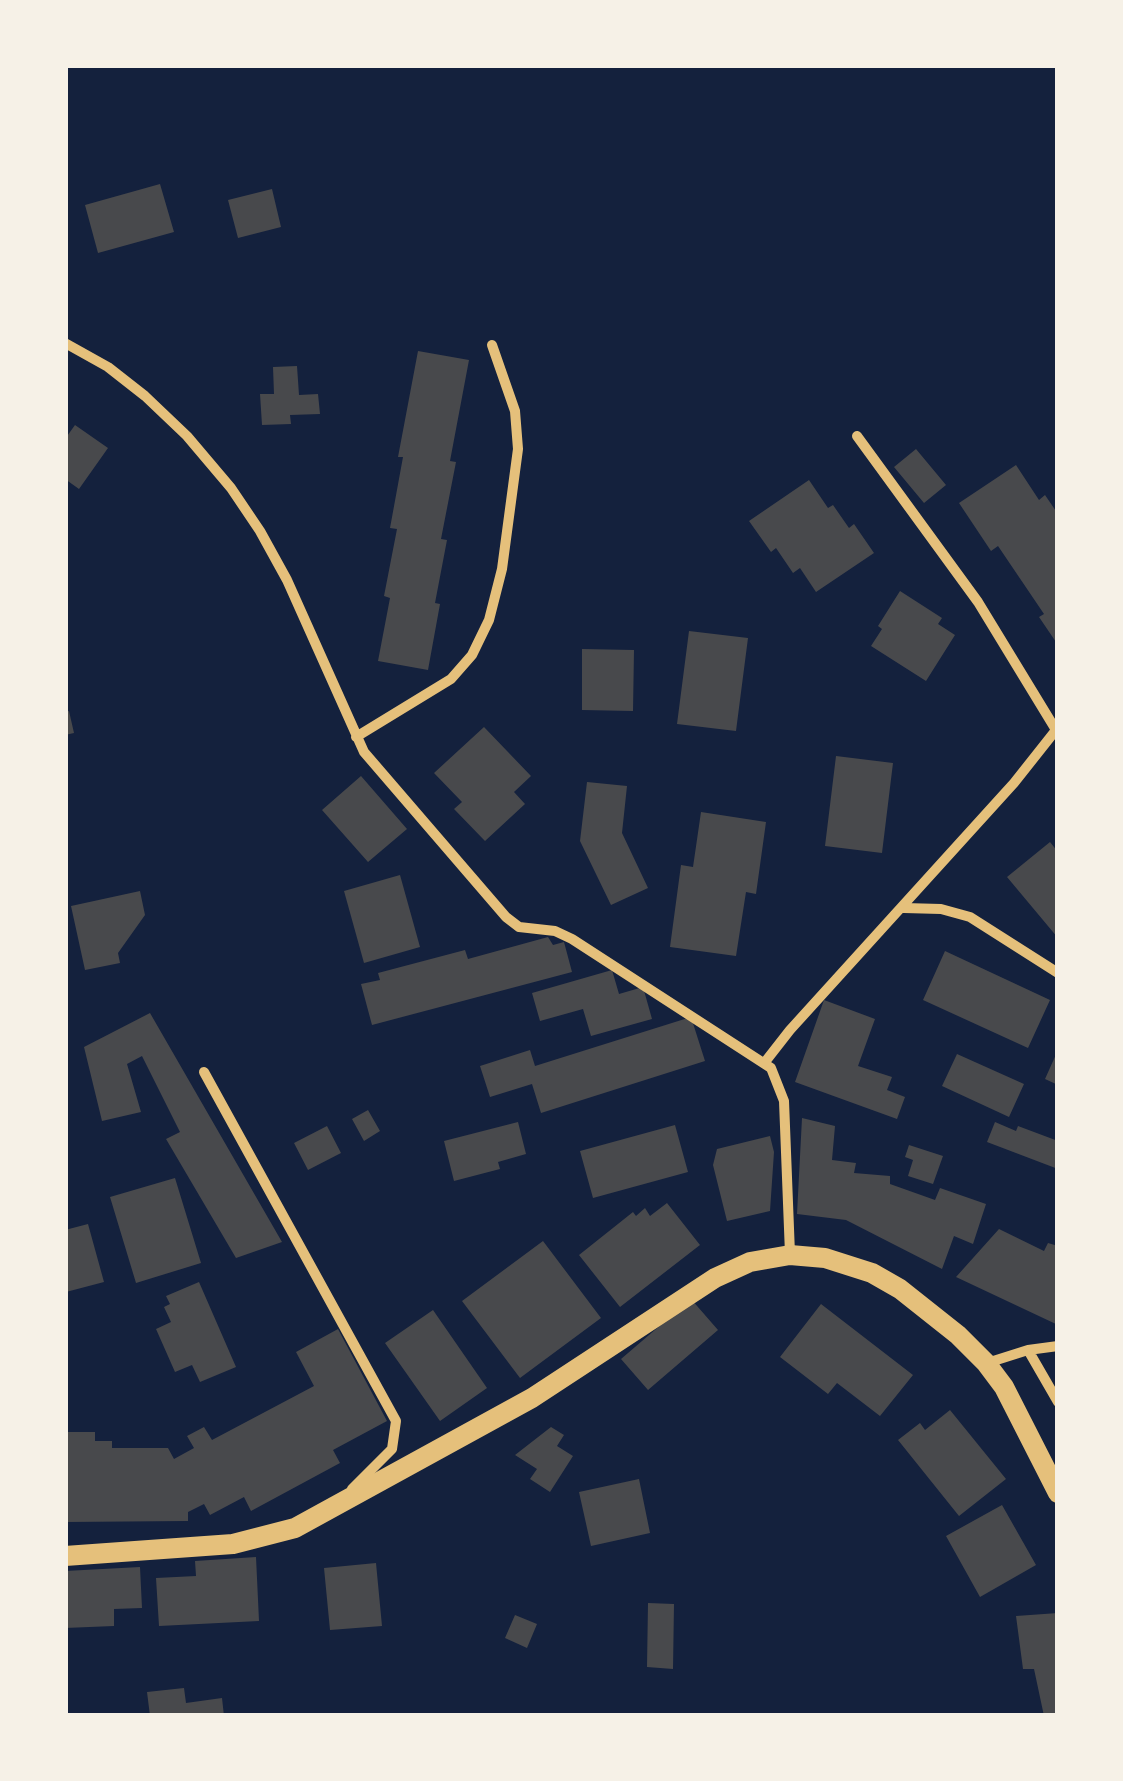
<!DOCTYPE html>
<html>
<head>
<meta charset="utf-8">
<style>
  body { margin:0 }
  #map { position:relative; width:1123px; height:1781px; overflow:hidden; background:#14213d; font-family:"DejaVu Sans",sans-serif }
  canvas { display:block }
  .frame { position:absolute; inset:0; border:68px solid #f6f1e7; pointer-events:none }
</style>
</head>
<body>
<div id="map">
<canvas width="1123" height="1781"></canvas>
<div class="frame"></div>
</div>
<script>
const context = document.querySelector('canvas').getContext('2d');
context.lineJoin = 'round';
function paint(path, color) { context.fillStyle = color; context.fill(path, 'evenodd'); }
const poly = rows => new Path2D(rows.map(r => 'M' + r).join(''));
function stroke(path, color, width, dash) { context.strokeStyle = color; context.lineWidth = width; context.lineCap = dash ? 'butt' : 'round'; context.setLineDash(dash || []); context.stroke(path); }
paint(poly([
  [160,184,174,232,98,253,85,205],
  [272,189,281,227,238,238,228,200],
  [418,351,469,360,450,461,456,462,441,539,447,540,435,603,440,604,428,670,378,661,390,598,384,596,397,529,390,528,403,457,398,457],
  [297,366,299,395,318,394,320,414,290,415,291,424,262,425,260,394,274,394,273,367],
  [75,425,108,448,79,489,65,479,65,439],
  [916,449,946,485,924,503,894,467],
  [1016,465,1039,500,1045,495,1058,514,1058,645,1039,617,1044,614,998,546,991,551,959,503],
  [809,480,828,508,833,505,849,528,854,524,874,553,816,592,800,568,793,573,776,548,771,552,749,521],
  [900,591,942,618,938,624,955,635,926,681,871,646,882,629,878,626],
  [689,631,748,638,736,731,677,724],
  [582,649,634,650,633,711,582,710],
  [69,711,74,733,65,735,65,712],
  [484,727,531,776,514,792,525,804,485,841,454,809,462,802,434,773],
  [836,756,893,763,882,853,825,846],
  [361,776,407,829,368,862,322,810],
  [587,782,627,786,622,833,648,888,611,905,580,841],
  [701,812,766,822,756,894,746,892,736,956,670,947,681,865,693,867],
  [1050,842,1058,852,1058,938,1007,877],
  [400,875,420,947,364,963,344,891],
  [140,891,145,915,118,953,120,963,85,970,71,906],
  [548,937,553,945,564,942,572,972,372,1025,361,984,380,980,378,973,465,950,468,959],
  [945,951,1050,1000,1028,1048,923,1000],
  [612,970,619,994,643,987,652,1019,591,1036,583,1009,540,1021,532,993],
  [824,1000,875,1019,858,1066,892,1077,887,1090,905,1097,897,1119,795,1082],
  [150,1013,282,1242,236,1258,166,1139,180,1132,142,1056,127,1064,141,1112,102,1121,84,1047],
  [691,1017,705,1061,541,1113,532,1084,490,1097,480,1066,530,1050,535,1066],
  [1058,1050,1058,1085,1045,1079],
  [957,1054,1024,1084,1009,1117,942,1086],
  [368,1110,380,1131,364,1141,352,1119],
  [802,1118,835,1126,832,1160,856,1163,854,1173,890,1176,890,1184,935,1200,940,1188,986,1204,973,1244,954,1236,942,1269,846,1220,797,1214],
  [518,1122,526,1154,498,1162,500,1169,454,1181,444,1141],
  [995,1122,1016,1131,1018,1126,1058,1141,1058,1169,987,1142],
  [675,1125,688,1172,593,1198,580,1151],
  [327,1126,341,1153,308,1170,294,1143],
  [770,1136,774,1152,770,1211,727,1221,713,1165,717,1149],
  [909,1145,943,1156,933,1184,908,1176,913,1160,905,1157],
  [175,1178,201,1263,136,1283,110,1197],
  [667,1203,700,1245,620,1307,579,1255,633,1212,636,1216,645,1208,650,1216],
  [88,1224,104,1282,66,1292,65,1230],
  [999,1229,1044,1251,1048,1243,1058,1246,1058,1325,956,1277],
  [543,1241,601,1318,520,1378,462,1301],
  [199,1282,236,1367,200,1382,192,1365,175,1372,156,1329,171,1322,164,1307,170,1304,166,1296],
  [691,1299,718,1330,648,1390,621,1359],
  [821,1304,913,1375,880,1416,837,1383,828,1394,780,1357],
  [433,1310,487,1388,440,1421,385,1343],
  [338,1329,387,1421,333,1450,340,1463,251,1511,244,1497,210,1515,204,1504,188,1512,188,1521,65,1522,65,1432,95,1432,95,1441,112,1441,112,1448,168,1448,174,1459,194,1448,187,1436,204,1427,212,1440,314,1386,296,1352],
  [950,1410,1006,1479,959,1516,898,1440,920,1423,925,1430],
  [551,1427,564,1435,557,1446,573,1456,550,1492,530,1479,537,1469,515,1455],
  [639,1479,650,1533,591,1546,579,1492],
  [1002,1505,1036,1565,980,1597,946,1536],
  [256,1557,259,1621,159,1626,156,1578,196,1576,195,1561],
  [376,1563,382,1626,330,1630,324,1568],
  [140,1567,142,1608,114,1609,114,1626,65,1628,65,1571],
  [648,1603,674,1604,673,1669,647,1667],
  [1058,1613,1058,1716,1044,1716,1034,1669,1023,1669,1016,1616],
  [515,1615,537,1624,527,1648,505,1638],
  [184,1688,186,1703,222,1698,224,1716,150,1716,147,1692]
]), '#48494c');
stroke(poly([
  [65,343,108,367,145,396,187,436,231,488,260,531,287,580,364,752,506,917,519,927,555,931,572,939,771,1068,784,1101,790,1254],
  [356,737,451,679,472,655,489,620,502,569,518,449,515,411,492,345],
  [904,908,941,909,970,917,1058,973],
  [765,1062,790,1030,1014,783,1056,730,978,602,857,436],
  [204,1072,396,1421,392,1449,352,1489],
  [1028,1350,1058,1402],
  [987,1363,1028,1350,1058,1346]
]), '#e5c07b', 10);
stroke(poly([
  [65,1556,233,1544,295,1528,532,1398,715,1278,750,1262,790,1255,825,1258,872,1273,900,1289,958,1335,986,1363,1004,1387,1058,1493]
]), '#e5c07b', 20);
</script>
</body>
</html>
